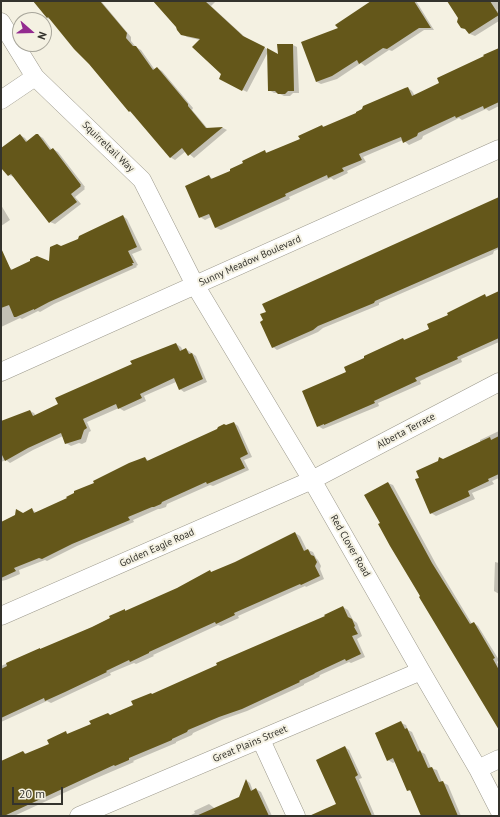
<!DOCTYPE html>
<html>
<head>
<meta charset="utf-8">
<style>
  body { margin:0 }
  #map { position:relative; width:500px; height:817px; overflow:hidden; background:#f4f1e2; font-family:"PT Sans",sans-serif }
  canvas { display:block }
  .frame { position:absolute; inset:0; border:2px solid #34332d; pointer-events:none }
  .north { position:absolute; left:12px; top:12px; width:40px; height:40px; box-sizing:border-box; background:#f4f1e2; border:1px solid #a7a59a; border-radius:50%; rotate:110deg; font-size:11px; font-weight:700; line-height:16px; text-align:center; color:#34332d }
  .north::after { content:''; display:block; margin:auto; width:14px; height:18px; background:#932b8f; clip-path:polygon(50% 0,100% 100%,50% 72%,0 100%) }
  .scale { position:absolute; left:12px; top:787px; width:51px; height:18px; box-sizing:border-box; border:2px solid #34332d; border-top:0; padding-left:5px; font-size:12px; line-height:14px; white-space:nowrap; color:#34332d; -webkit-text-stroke:3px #f4f1e2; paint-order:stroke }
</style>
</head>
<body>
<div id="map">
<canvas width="500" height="817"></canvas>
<div class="frame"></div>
<div class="north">N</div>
<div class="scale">20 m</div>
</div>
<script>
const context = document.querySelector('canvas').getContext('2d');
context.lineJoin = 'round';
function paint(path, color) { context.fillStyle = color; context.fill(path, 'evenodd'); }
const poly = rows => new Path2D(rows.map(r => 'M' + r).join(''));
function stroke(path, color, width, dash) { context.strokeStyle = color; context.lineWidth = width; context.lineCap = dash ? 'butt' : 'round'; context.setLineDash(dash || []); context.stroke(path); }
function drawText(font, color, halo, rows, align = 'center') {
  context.font = font + ' "PT Sans",sans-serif'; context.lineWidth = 4; context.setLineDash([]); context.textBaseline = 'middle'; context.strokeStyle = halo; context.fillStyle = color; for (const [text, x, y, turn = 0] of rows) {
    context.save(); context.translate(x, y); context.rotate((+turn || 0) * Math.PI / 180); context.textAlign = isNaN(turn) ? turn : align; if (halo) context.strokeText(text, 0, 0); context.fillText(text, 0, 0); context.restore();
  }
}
paint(poly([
  [33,1,101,1,131,37,131,41,136,47,141,50,155,70,157,68,162,71,193,108,192,110,208,129,223,128,227,130,194,158,186,151,175,160,170,157,134,114,129,111,52,20,47,18],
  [153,1,216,1,211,6,247,39,279,55,293,45,297,47,299,93,293,93,290,96,284,96,278,93,274,93,269,90,268,52,247,92,225,81,222,74,200,40,187,37,182,34,177,27],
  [373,1,416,1,434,30,424,30,392,51,389,50,365,66,361,63,337,79,321,84,317,82,339,29],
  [448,1,499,1,499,9,497,10,499,12,499,21,475,36,470,34],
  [499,51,499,106,489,111,486,109,462,120,459,118,423,136,422,139,409,145,403,140,363,157,366,162,347,171,348,173,334,180,331,178,289,197,290,199,221,230,216,228,211,217,205,220,200,217,209,176,213,179,231,171,265,152,268,153,301,139,322,126,325,127,358,113,408,88,412,91,415,96,440,83],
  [20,135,25,138,28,142,38,135,43,138,52,150,53,149,58,152,85,187,84,188,85,189,75,197,81,204,55,224,50,222,14,177,9,175,1,166,1,149],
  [499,199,499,249,494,251,493,254,379,303,379,305,323,328,318,332,277,350,273,347],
  [1,205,10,220,1,226],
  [123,216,127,219,142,250,132,254,138,265,136,266,137,267,54,304,40,312,38,311,22,319,20,318,1,327,1,271,9,267,13,270,50,262,61,247,79,239],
  [499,293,499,342,461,359,462,362,420,381,421,384,378,403,379,406,323,429,318,426,347,372,403,339,405,340,430,329,449,316,485,295,488,297],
  [176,344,181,347,183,351,186,349,196,356,207,382,184,392,180,389,176,382,144,396,146,401,124,411,119,408,87,422,91,431,89,432,86,442,82,444,79,443,71,446,66,443,63,436,33,450,10,463,6,460,1,462,1,423,30,411,34,413,36,416],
  [234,423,238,426,252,457,244,460,249,470,213,486,210,485,167,504,166,507,160,509,158,509,133,520,134,522,77,546,47,561,45,560,19,570,20,574,6,580,1,581,1,523,32,510,37,513,68,499,95,483,145,458,149,461],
  [499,431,499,478,492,481,494,484,472,493,475,499,436,516,431,513,420,478,443,460,480,442,480,440],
  [388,483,393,485,437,566,472,624,474,623,478,626,499,660,497,662,499,666,499,719,421,597,381,523],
  [295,533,300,536,307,550,308,550,313,552,316,558,318,560,321,566,320,569,324,579,306,587,305,586,238,616,239,618,221,626,218,625,153,655,154,656,136,664,134,663,110,673,111,675,70,694,51,703,47,701,1,722,1,666,39,649,41,650,65,640,111,618,125,610,127,611,236,563],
  [495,562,499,563,499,594,494,591],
  [343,607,348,610,353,620,357,623,362,636,357,639,365,657,351,663,349,662,320,675,319,677,304,684,304,685,247,711,224,719,193,733,192,735,176,742,176,743,133,761,134,762,92,780,14,816,1,816,1,762,23,752,27,754,50,745,65,732,69,735,92,724,108,714,111,716,134,706,153,695,326,617],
  [401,723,406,725,408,730,412,732,421,752,425,754,431,768,437,770,442,782,448,785,461,816,422,816,412,792,408,790,395,762,393,763,388,760],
  [345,747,349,750,362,778,359,779,375,816,335,816],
  [246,780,250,783,253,791,256,789,261,792,272,816,189,816,195,813,194,811,209,804,213,807,215,809,240,798]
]), '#0003');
paint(poly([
  [33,1,100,1,127,33,126,38,133,46,136,46,153,70,157,67,188,104,188,106,206,128,223,127,188,156,182,148,170,158,130,111,129,112,89,64,74,49,48,17,47,18],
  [153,1,205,1,243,36,265,47,242,91,219,79,221,74,192,47,200,39,181,35,177,30,176,27],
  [371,1,414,1,431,28,419,28,387,49,383,48,359,64,357,60,332,76,316,82,301,42,338,28,335,25],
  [447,1,490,1,499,15,469,34,465,29,461,28,457,22,458,18],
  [277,44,293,44,294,91,288,91,285,94,278,94,275,91,268,91,267,48,278,54],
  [499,48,499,102,484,109,483,106,456,118,455,116,418,133,417,136,403,143,401,137,359,154,362,160,342,168,344,171,328,178,327,175,285,194,286,196,215,228,209,214,199,218,185,186,209,175,211,179,230,171,230,169,243,163,242,161,265,150,266,153,300,139,298,136,322,125,323,127,356,113,356,112,362,109,363,106,405,88,408,87,412,96,439,83,437,78,484,56,483,55],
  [20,134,26,142,36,134,38,134,50,150,53,148,81,185,80,185,81,186,71,194,77,202,49,223,11,174,8,176,1,168,1,148],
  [499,197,499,247,375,301,374,303,318,326,313,330,272,348,260,322,263,320,260,314,266,312,262,304],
  [123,215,137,247,128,251,134,263,132,263,133,265,49,302,34,310,34,309,16,317,14,317,9,305,1,308,1,248,11,270,30,261,30,259,37,256,49,261,50,247,57,244,61,246,78,239,79,236],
  [499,291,499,338,457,357,458,359,415,378,417,381,374,401,375,403,324,425,324,424,317,427,302,391,346,372,344,367,364,358,364,356,403,338,404,340,429,329,427,324,448,315,447,313,485,294,486,297],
  [176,343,180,351,186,348,189,354,192,353,203,379,179,390,174,378,140,394,142,398,118,409,116,404,83,419,87,428,84,430,81,439,65,444,61,433,28,448,5,461,1,453,1,421,30,410,33,416,58,404,55,398,132,364,130,361],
  [234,422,248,454,240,458,245,468,207,484,206,482,162,502,161,504,154,507,152,507,128,517,130,520,72,544,42,559,39,558,14,568,16,571,1,578,1,522,15,515,16,509,23,513,32,508,34,513,67,498,66,497,74,493,74,491,94,483,93,481,129,463,145,457,147,461,217,429,218,427,224,424,226,425],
  [499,436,499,474,488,479,489,481,468,491,470,496,430,514,415,479,419,478,416,471,438,461,439,457,443,459,490,437,491,440],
  [388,482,432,563,470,624,474,622,495,658,493,659,499,670,499,730,419,597,420,596,390,546,378,524,380,523,364,495],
  [295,532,304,551,308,549,311,555,314,556,317,562,315,566,320,576,301,585,300,584,234,613,235,615,216,624,215,622,149,652,149,653,130,662,129,660,106,671,107,672,65,692,45,701,44,698,1,718,1,669,7,666,6,663,40,648,40,649,92,627,110,618,109,616,125,609,125,611,177,588,210,570,211,572,235,562],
  [343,606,348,617,352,619,355,626,354,627,358,634,352,636,361,654,346,661,345,659,315,673,314,674,299,681,300,682,285,689,242,709,219,717,188,730,187,732,172,739,172,740,129,758,129,760,115,766,114,765,4,816,1,816,1,761,23,751,25,754,49,744,47,740,66,731,67,734,91,724,89,721,108,713,110,715,133,705,131,701,151,693,152,694,217,665,216,663,325,616,324,615],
  [401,721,405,729,407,728,418,752,420,750,428,768,432,767,439,782,443,781,458,816,421,816,410,790,407,791,393,758,387,761,375,733],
  [345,746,358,775,355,777,372,816,309,816,336,804,316,760],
  [246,779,251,791,256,788,269,816,196,816,239,797]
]), '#64571a');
const minor = poly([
  [1,22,35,77,142,180,195,285,312,480,421,671,478,769,499,810],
  [1,100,35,77],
  [1,372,499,149],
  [1,616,312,480,499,382],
  [261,740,296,816],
  [478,769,499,759],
  [79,816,421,671]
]);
stroke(minor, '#9b988b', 19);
stroke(minor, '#fff', 18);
drawText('10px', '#34332d', '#f4f1e2', [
  ["Squirreltail Way",108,147,44],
  ["Sunny Meadow Boulevard",250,261,-24],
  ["Alberta Terrace",406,431,-28],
  ["Red Clover Road",350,546,60],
  ["Golden Eagle Road",157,548,-24],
  ["Great Plains Street",250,744,-23]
]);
</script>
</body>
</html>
